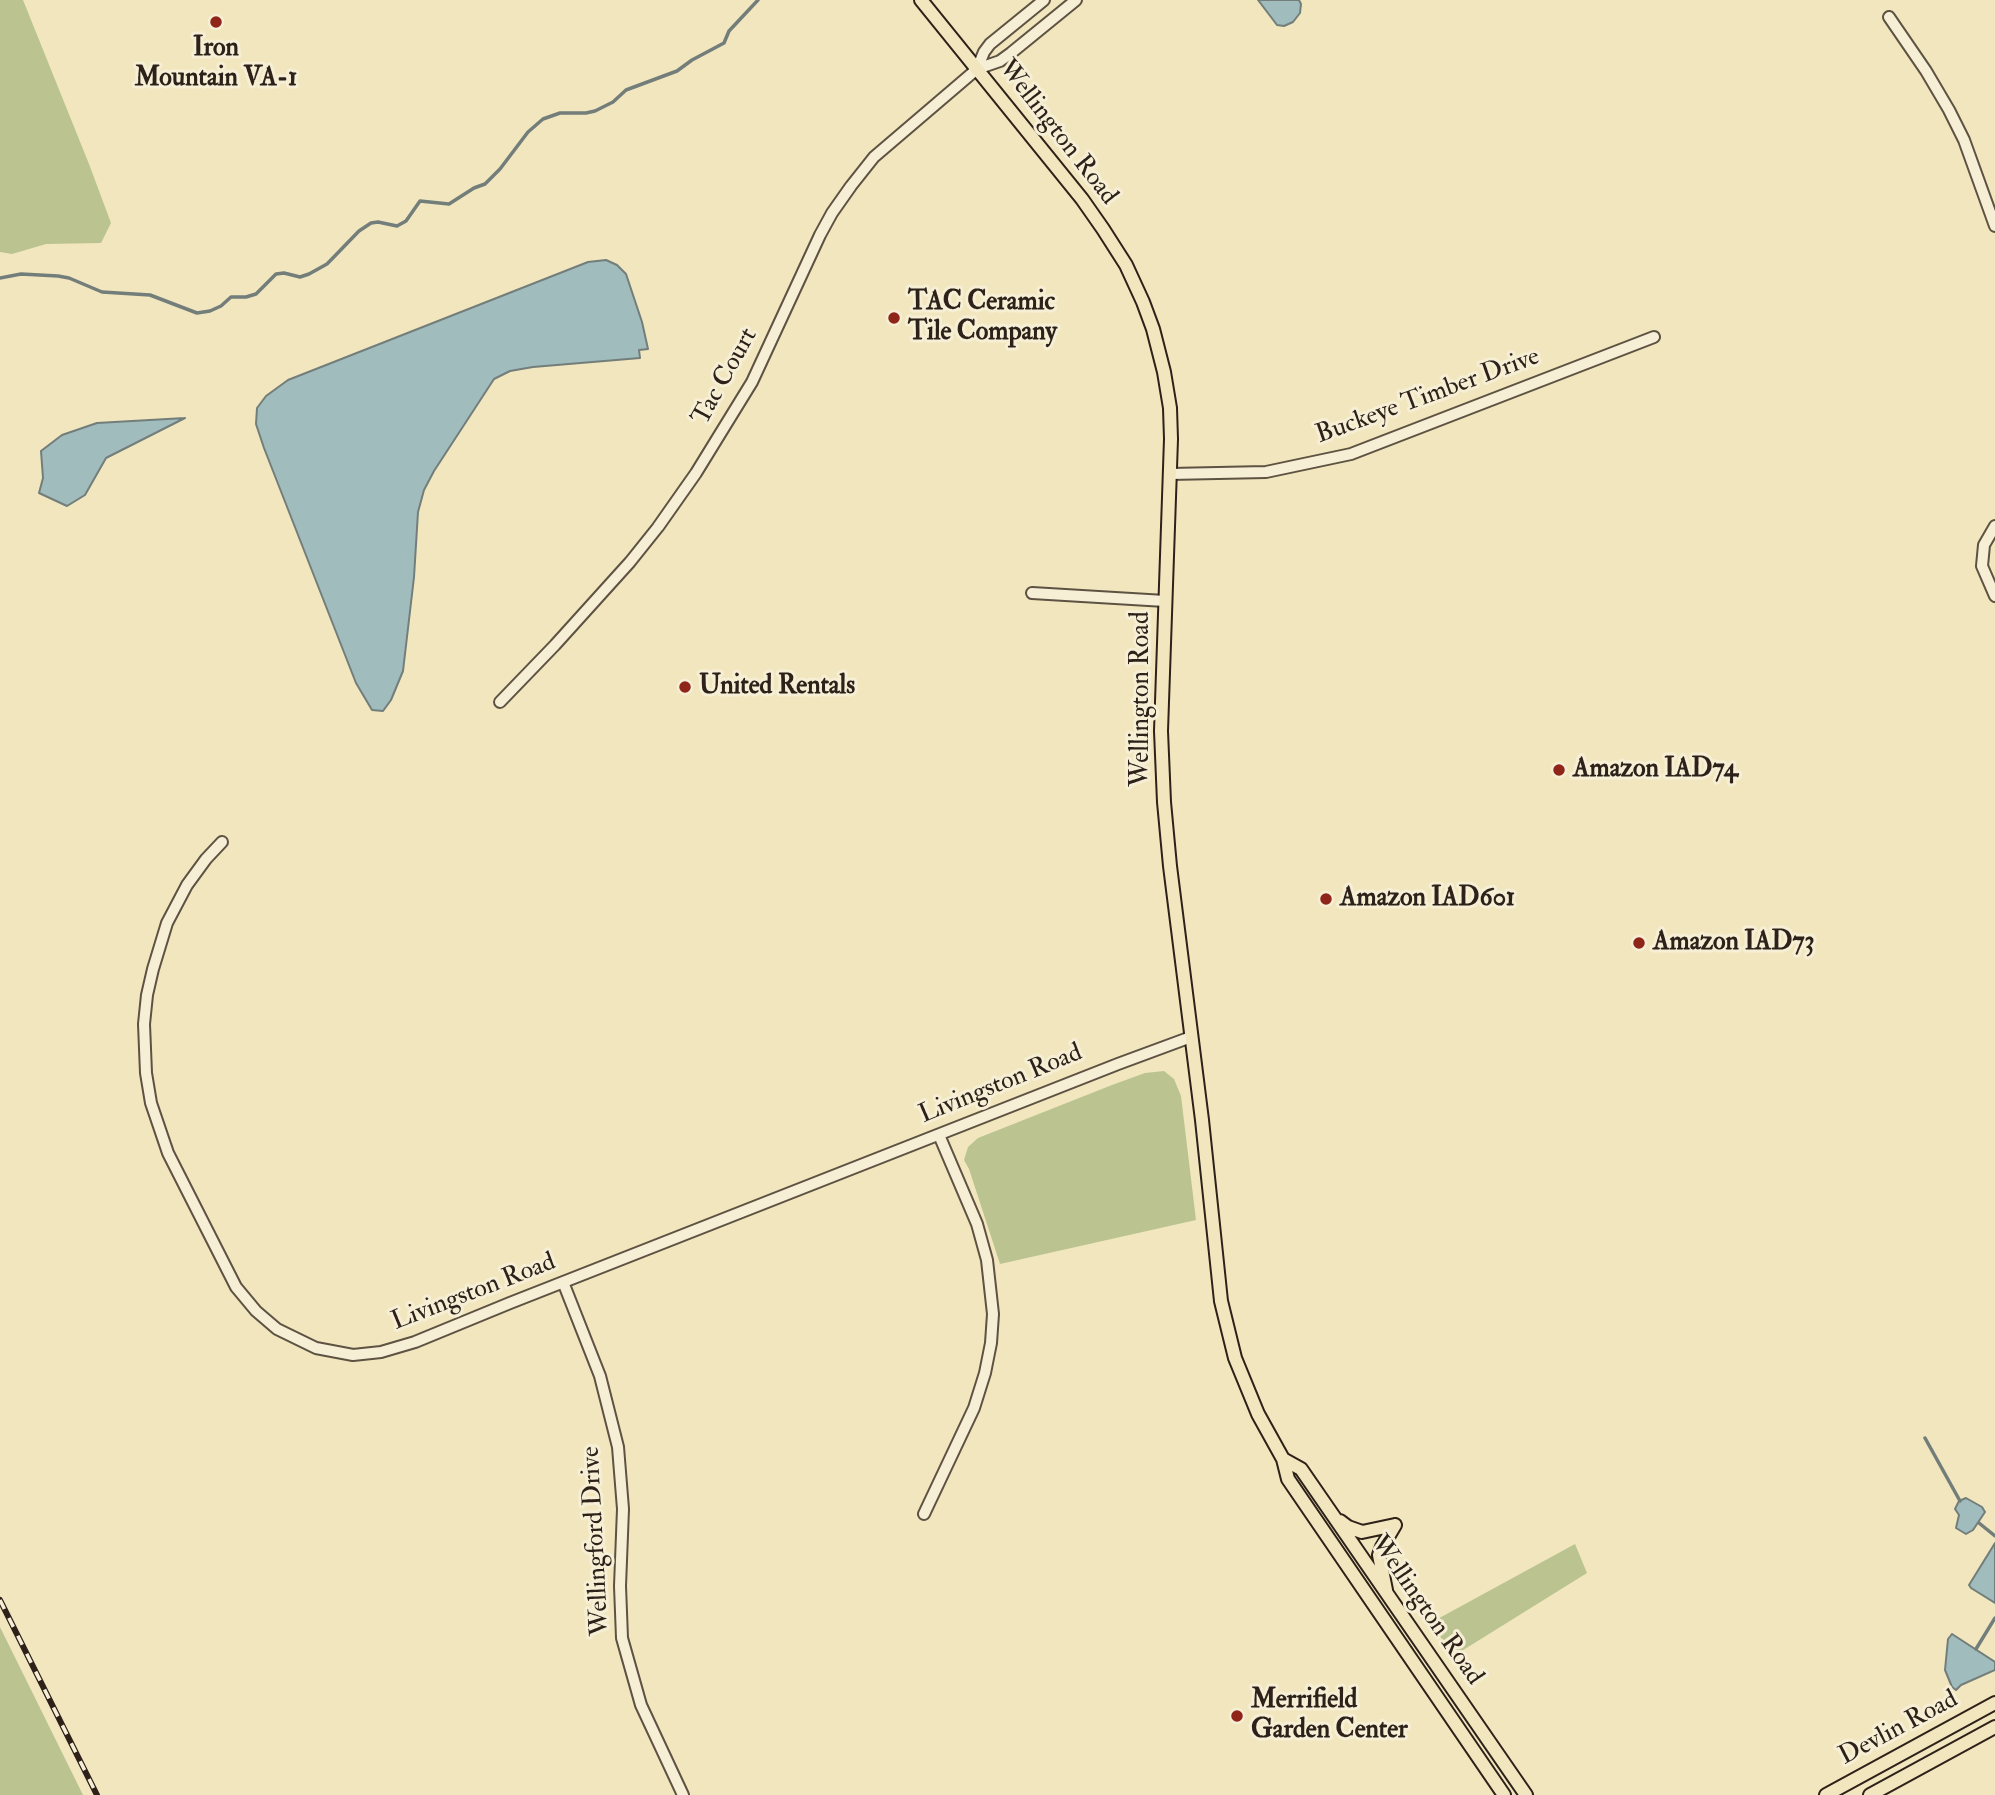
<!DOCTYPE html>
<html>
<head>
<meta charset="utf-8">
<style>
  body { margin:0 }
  canvas { display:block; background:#f1e6be }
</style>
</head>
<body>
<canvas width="1995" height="1795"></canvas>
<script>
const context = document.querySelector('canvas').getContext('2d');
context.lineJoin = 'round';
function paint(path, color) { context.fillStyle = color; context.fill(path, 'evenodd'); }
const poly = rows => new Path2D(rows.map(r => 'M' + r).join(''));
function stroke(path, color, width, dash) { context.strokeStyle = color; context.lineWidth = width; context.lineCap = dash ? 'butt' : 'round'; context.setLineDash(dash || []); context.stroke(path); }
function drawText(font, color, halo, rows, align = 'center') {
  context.font = font + ' "IM FELL Double Pica",serif'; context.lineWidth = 6; context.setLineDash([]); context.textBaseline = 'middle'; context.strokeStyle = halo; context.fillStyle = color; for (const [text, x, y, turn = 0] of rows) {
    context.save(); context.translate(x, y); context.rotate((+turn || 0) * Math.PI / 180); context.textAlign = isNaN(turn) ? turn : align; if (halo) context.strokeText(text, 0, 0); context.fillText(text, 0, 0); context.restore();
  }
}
paint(poly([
  [0,0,23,0,89,164,111,223,101,243,46,244,12,254,0,252],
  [1164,1071,1174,1079,1181,1096,1196,1220,1000,1264,969,1169,964,1160,968,1147,978,1138,1112,1085,1145,1073],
  [1575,1544,1587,1573,1460,1652,1441,1638,1432,1622],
  [0,1627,83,1795,0,1795]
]), '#bbc490');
const water = poly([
  [1258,0,1299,0,1301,4,1300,13,1293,22,1284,26,1277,25,1258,0],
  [606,260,617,265,626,274,642,322,648,349,639,350,640,358,533,367,510,371,494,379,434,471,424,490,418,512,414,577,403,671,391,700,383,711,372,710,356,683,264,448,256,424,257,408,266,396,288,380,588,262,606,260],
  [185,418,106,458,85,495,67,506,39,493,43,478,41,451,62,435,97,423,185,418],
  [1966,1498,1982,1507,1985,1512,1973,1530,1966,1534,1956,1528,1959,1515,1955,1509,1959,1501,1966,1498],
  [1995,1543,1995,1603,1971,1588,1969,1585,1995,1543],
  [1952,1634,1995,1662,1995,1670,1961,1685,1956,1690,1952,1687,1945,1670,1948,1639,1952,1634]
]);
paint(water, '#a1bcbd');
stroke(water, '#737e7b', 2);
stroke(poly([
  [0,278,21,274,58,276,69,278,102,292,150,295,197,313,210,311,221,306,231,297,246,297,256,294,276,274,284,273,300,277,309,274,327,264,359,231,371,223,378,222,397,226,406,221,420,201,449,204,474,188,485,184,500,169,528,132,543,119,560,113,586,113,595,111,613,102,626,90,677,71,692,60,724,43,729,31,758,0],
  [1925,1438,1960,1501],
  [1979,1523,1995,1536],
  [1976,1649,1995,1618]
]), '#737e7b', 3.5);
const minor = poly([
  [1889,17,1926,71,1949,110,1964,140,1995,226],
  [977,69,984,52,990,44,1044,0],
  [1170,474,1266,472,1351,454,1654,337],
  [1995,526,1984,545,1982,566,1995,596],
  [1032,593,1165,601],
  [500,702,555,645,630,562,658,527,696,473,752,382,820,235,832,213,851,186,874,157,977,69,1000,61,1011,53,1076,0],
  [222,842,206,859,187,885,167,923,153,969,147,995,144,1024,146,1073,151,1103,168,1153,236,1287,256,1311,277,1329,316,1348,353,1355,381,1352,415,1342,510,1303,1118,1064,1191,1037],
  [563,1282,600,1376,618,1447,623,1509,620,1586,622,1638,641,1705,683,1795],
  [924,1514,974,1408,985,1373,991,1343,993,1314,987,1260,977,1224,939,1135]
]);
const major = poly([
  [921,0,1082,199,1103,229,1126,265,1143,302,1153,329,1164,372,1170,408,1171,439,1161,731,1164,802,1170,866,1202,1120,1221,1301,1235,1358,1258,1414,1283,1459,1288,1479,1504,1795],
  [1283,1459,1301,1469,1526,1795],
  [1340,1521,1348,1527,1362,1532,1395,1525],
  [1386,1590,1379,1555,1382,1547,1395,1525],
  [1826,1795,1995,1703],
  [1870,1795,1995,1727]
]);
stroke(minor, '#5e5242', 14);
stroke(major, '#2d2119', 16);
stroke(minor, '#f6efd5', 10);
stroke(major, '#f1e6be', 12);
const rail = poly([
  [0,1600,97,1795]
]);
stroke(rail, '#2d2119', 6);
stroke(rail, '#f6efd5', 3.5, [10]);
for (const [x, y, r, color] of [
  [216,22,7,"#8f2418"],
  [894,318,7,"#8f2418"],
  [685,687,7,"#8f2418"],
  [1559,770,7,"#8f2418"],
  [1326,899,7,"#8f2418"],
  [1639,943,7,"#8f2418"],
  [1237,1716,7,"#8f2418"]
]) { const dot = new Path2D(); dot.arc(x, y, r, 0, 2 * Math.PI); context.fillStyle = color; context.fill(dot); stroke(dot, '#f6efd5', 2.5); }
drawText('bold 26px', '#2d2119', '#f6efd5', [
  ["Iron",216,49,"center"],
  ["Mountain VA-1",216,79,"center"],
  ["TAC Ceramic",908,303],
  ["Tile Company",908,333],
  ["United Rentals",699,687],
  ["Amazon IAD74",1573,770],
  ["Amazon IAD601",1340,899],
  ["Amazon IAD73",1653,943],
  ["Merrifield",1251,1701],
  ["Garden Center",1251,1731]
], 'left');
drawText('26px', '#2d2119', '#f6efd5', [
  ["Wellington Road",1057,133,52],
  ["Tac Court",726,377,-61],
  ["Buckeye Timber Drive",1428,397,-20],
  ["Wellington Road",1142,699,-90],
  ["Livingston Road",1001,1085,-22],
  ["Livingston Road",474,1293,-21],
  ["Wellingford Drive",597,1541,-93],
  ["Wellington Road",1426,1611,55],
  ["Devlin Road",1899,1729,-28]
]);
</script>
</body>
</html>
